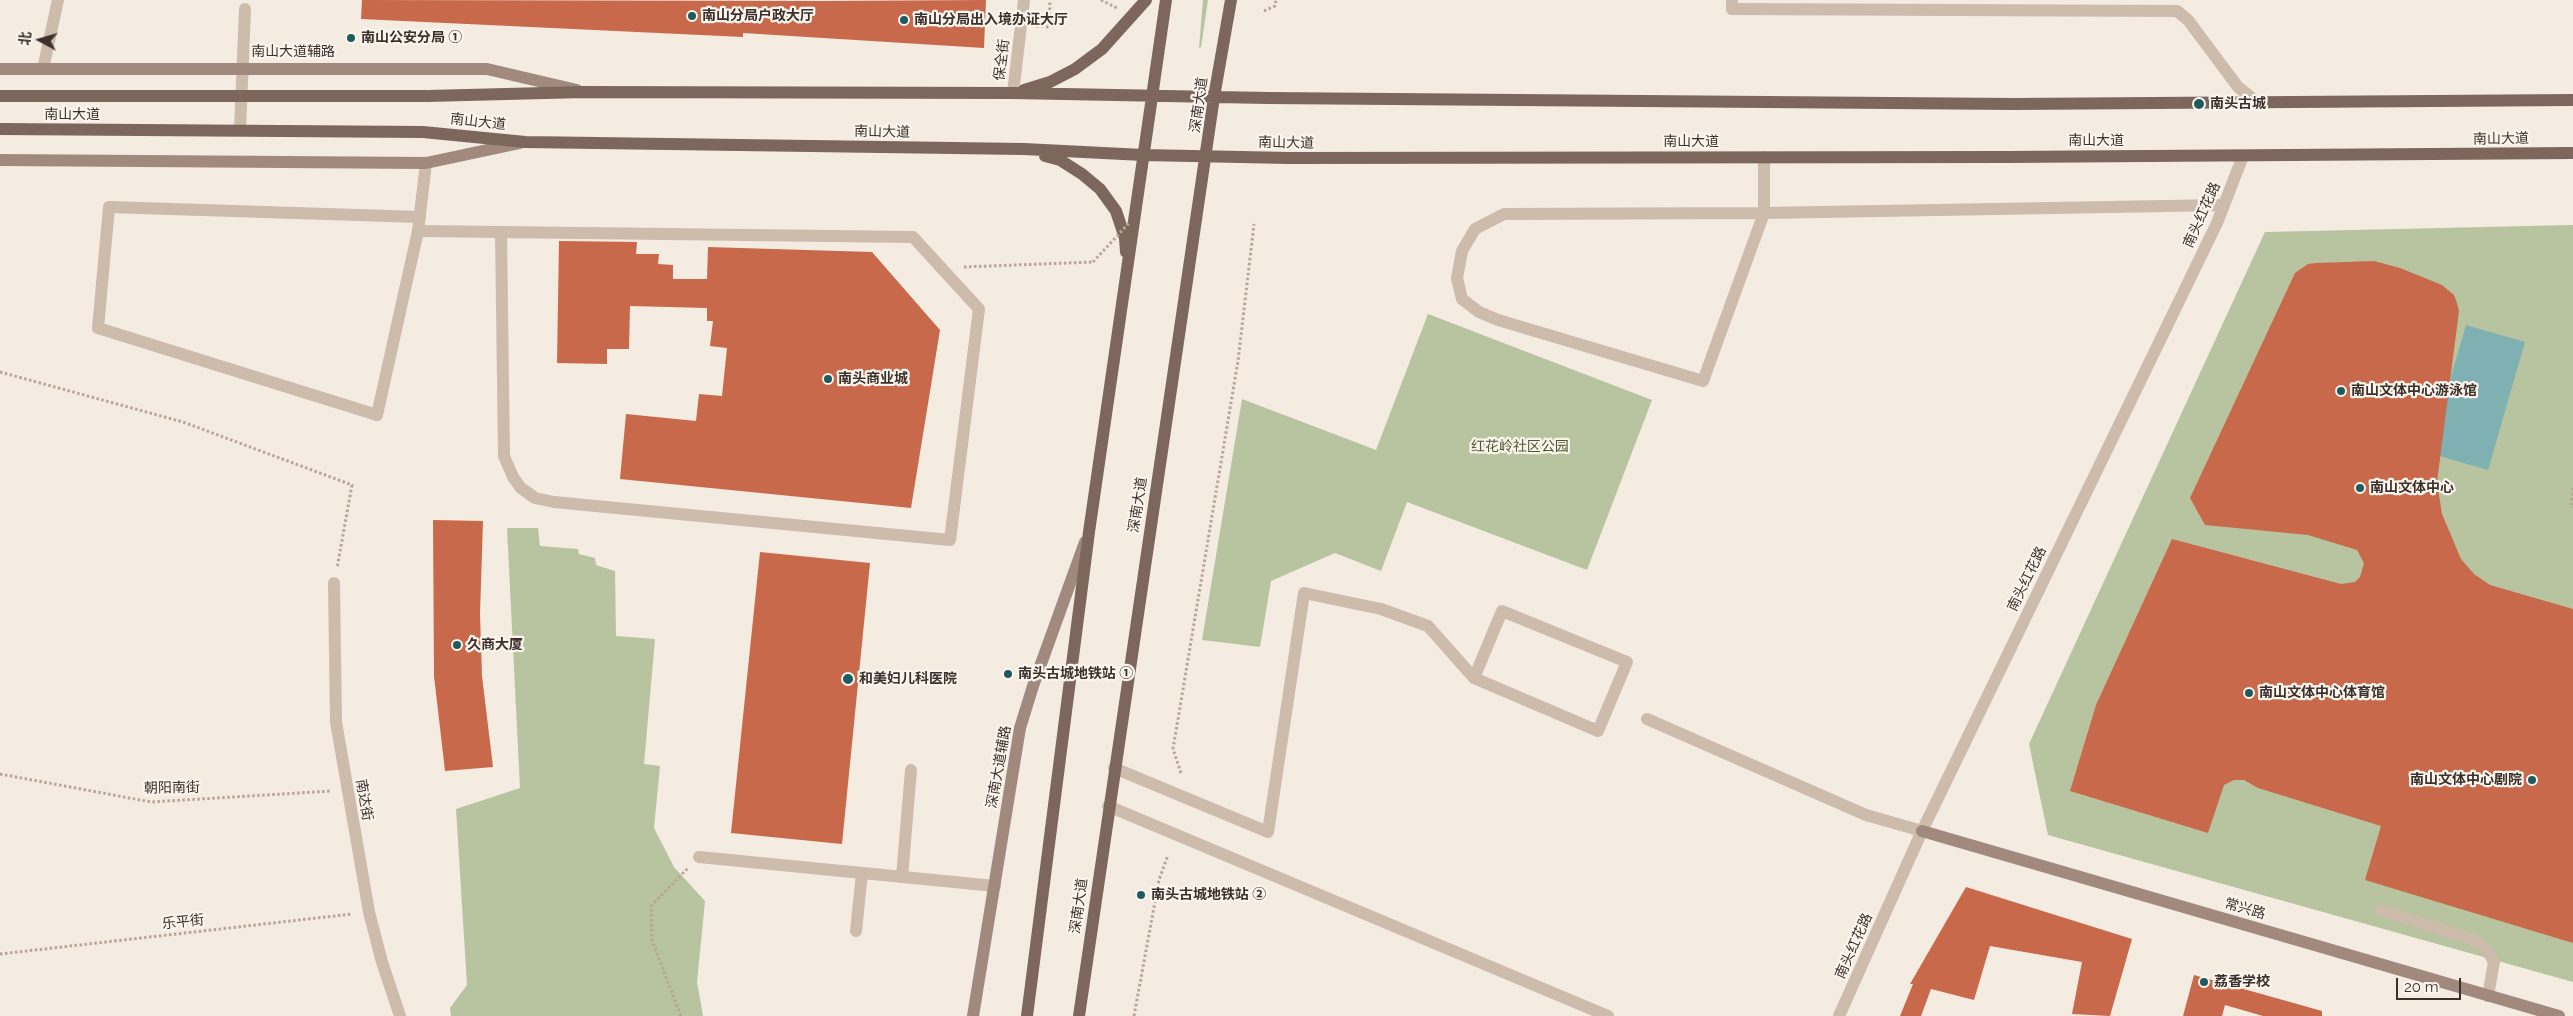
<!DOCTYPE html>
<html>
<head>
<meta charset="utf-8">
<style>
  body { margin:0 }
  #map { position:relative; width:2573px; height:1016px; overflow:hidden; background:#f4ebe1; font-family:Raleway,"Noto Sans SC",sans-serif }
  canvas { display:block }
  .north { position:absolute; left:15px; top:15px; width:50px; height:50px; -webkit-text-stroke:4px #fbf5ee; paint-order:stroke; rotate:276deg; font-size:14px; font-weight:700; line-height:20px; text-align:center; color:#3b302b }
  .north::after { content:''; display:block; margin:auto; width:18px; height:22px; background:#3b302b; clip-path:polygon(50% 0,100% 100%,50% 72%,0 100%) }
  .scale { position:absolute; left:2396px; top:978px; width:65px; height:22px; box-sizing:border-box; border:2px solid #3b302b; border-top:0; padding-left:6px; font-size:15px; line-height:18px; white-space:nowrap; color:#3b302b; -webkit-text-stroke:4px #fbf5ee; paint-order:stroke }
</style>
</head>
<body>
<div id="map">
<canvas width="2573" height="1016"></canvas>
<div class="north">北</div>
<div class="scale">20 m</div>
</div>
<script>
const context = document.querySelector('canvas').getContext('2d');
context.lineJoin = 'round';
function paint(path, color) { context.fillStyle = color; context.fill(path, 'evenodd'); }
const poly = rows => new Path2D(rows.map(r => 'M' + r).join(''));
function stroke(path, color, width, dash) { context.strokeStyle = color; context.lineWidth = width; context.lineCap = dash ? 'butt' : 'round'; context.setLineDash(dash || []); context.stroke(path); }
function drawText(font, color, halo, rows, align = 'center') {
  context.font = font + ' Raleway,"Noto Sans SC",sans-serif'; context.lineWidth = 4.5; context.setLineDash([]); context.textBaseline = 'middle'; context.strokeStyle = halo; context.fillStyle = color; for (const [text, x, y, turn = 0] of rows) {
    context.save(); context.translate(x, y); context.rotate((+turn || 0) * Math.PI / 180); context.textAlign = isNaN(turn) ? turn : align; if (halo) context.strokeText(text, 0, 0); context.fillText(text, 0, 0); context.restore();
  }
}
paint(poly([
  [1203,0,1208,0,1201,47,1199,48],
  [2573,225,2573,982,2048,835,2029,744,2265,232],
  [1428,314,1652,400,1587,570,1407,502,1381,571,1335,553,1271,581,1260,647,1202,640,1242,399,1376,450],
  [507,528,538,528,540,546,578,549,579,554,595,558,596,565,615,571,616,636,655,639,644,764,660,766,654,828,674,867,705,901,697,982,703,1016,451,1016,450,1008,467,985,456,809,520,788]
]), '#b8c4a0');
paint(poly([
  [2466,325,2525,342,2488,470,2429,453]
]), '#7fb0b2');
paint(poly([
  [362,0,823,1,986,0,984,48,743,33,743,37,361,19],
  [559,241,637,242,636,254,659,254,658,264,673,265,673,279,707,279,708,247,872,252,940,330,911,508,620,479,626,414,696,421,699,394,722,396,727,348,710,346,713,321,707,321,707,308,630,306,629,349,607,349,607,364,557,363],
  [2374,261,2400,268,2442,285,2454,295,2457,303,2459,311,2437,482,2442,514,2461,559,2474,574,2490,585,2573,609,2573,943,2365,880,2381,826,2258,788,2244,780,2234,780,2224,785,2208,833,2070,791,2096,705,2172,539,2341,584,2355,582,2360,577,2364,563,2357,550,2308,535,2205,525,2190,498,2295,273,2308,264,2316,263],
  [433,520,483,521,480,614,482,676,493,767,445,771,434,676],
  [760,552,870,563,842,844,731,833],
  [1966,887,2132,939,2110,1016,2072,1014,2082,962,1990,946,1974,1000,1931,989,1921,1016,1900,1016,1913,984,1910,984],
  [2194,975,2322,1011,2322,1016,2263,1016,2225,1005,2222,1016,2183,1016]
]), '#c8694b');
stroke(poly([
  [1101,0,1117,8],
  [1264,11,1275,6,1276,0],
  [1036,26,1049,27,1050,0],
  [964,267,1093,262],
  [0,372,183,422,352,485,337,568],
  [2573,488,2571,504,2573,508],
  [1181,773,1173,749,1238,361,1254,224],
  [0,774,151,802,331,791],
  [0,954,352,914],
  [681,1016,652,941,651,906,688,868],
  [1134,1016,1159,880,1168,855]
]), '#b9a596', 3, [2.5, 2.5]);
stroke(poly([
  [1732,9,2177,11,2188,20,2238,87,2257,102],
  [240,130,245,9],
  [1764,157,1764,213,2224,205],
  [1764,213,1703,381,1498,320,1479,312,1462,299,1457,278,1462,251,1475,229,1504,214,1764,213],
  [418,231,913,237,979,309,950,540,554,502,535,498,521,488,513,477,504,456,501,232],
  [377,415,98,328,109,207,420,217],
  [1114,768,1268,832,1304,593,1381,609,1428,626,1474,678,1598,731,1627,662,1502,611,1474,678],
  [902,877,911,770],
  [2381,910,2477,941,2487,950,2494,962,2488,996],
  [856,931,862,873]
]), '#cdbbac', 12);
stroke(poly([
  [1732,9,1732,0],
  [43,69,58,0],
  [1013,93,1024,0],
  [377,415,418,231,426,163],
  [334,583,336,722,369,912,382,962,400,1016],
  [1647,719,1866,815,1922,831],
  [1108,806,1608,1016],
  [699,857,995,886],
  [1839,1016,1922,831,2217,223,2243,156]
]), '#cdbbac', 12);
stroke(poly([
  [0,69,487,69,577,90],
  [0,160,426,163,520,143],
  [1922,831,2559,1016],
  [973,1016,1020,728,1033,686,1085,542]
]), '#a18a7d', 12);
stroke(poly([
  [1024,90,1050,82,1075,69,1102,49,1146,0],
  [0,96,428,96,584,92,1013,93,1268,98,2014,104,2573,100],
  [0,129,423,132,525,142,1024,149,1143,155,1289,158,2007,157,2573,153],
  [1045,156,1060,160,1082,174,1100,189,1116,211,1125,238,1126,252],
  [1027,1016,1089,532,1166,0],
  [1079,1016,1214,97,1231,0]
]), '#7d675c', 12);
stroke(poly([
  [1093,262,1129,223]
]), '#b9a596', 3, [2.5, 2.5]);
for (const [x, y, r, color] of [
  [692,16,5,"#1f5a5e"],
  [904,20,5,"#1f5a5e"],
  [351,38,5,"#1f5a5e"],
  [2199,104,6,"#1f5a5e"],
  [828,379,5,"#1f5a5e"],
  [2341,391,5,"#1f5a5e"],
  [2360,488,5,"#1f5a5e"],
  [457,645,5,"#1f5a5e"],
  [1008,674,5,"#1f5a5e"],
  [848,679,6,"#1f5a5e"],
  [2249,693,5,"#1f5a5e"],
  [2532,780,5,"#1f5a5e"],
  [1141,895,5,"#1f5a5e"],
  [2204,982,5,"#1f5a5e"]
]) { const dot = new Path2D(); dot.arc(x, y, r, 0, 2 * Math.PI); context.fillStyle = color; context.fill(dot); stroke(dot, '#fbf5ee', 2); }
drawText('bold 14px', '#3b302b', '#fbf5ee', [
  ["南山分局户政大厅",702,16],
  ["南山分局出入境办证大厅",914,20],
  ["南山公安分局 ①",361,38],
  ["南头古城",2210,104],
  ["南头商业城",838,379],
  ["南山文体中心游泳馆",2351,391],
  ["南山文体中心",2370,488],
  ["久商大厦",467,645],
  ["南头古城地铁站 ①",1018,674],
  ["和美妇儿科医院",859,679],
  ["南山文体中心体育馆",2259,693],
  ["南山文体中心剧院",2522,780,"right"],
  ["南头古城地铁站 ②",1151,895],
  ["荔香学校",2214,982]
], 'left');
drawText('14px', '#3b302b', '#fbf5ee', [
  ["南山大道辅路",293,52],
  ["保全街",1002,60,-83],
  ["深南大道",1199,105,-82],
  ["南山大道",72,115],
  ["南山大道",478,122,6],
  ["南山大道",882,132,1],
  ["南山大道",2501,139,-1],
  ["南山大道",2096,141],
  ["南山大道",1691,142],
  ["南山大道",1286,143,1],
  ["南头红花路",2202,215,-66],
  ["深南大道",1138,505,-81],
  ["南头红花路",2027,579,-64],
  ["深南大道辅路",999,767,-80],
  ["朝阳南街",172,788,-1],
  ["南达街",364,800,80],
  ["深南大道",1079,906,-82],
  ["常兴路",2245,909,16],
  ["乐平街",183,922,-6],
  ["南头红花路",1854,946,-66]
]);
drawText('14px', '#4a5a2e', '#fbf5ee', [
  ["红花岭社区公园",1520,447]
]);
</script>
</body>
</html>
